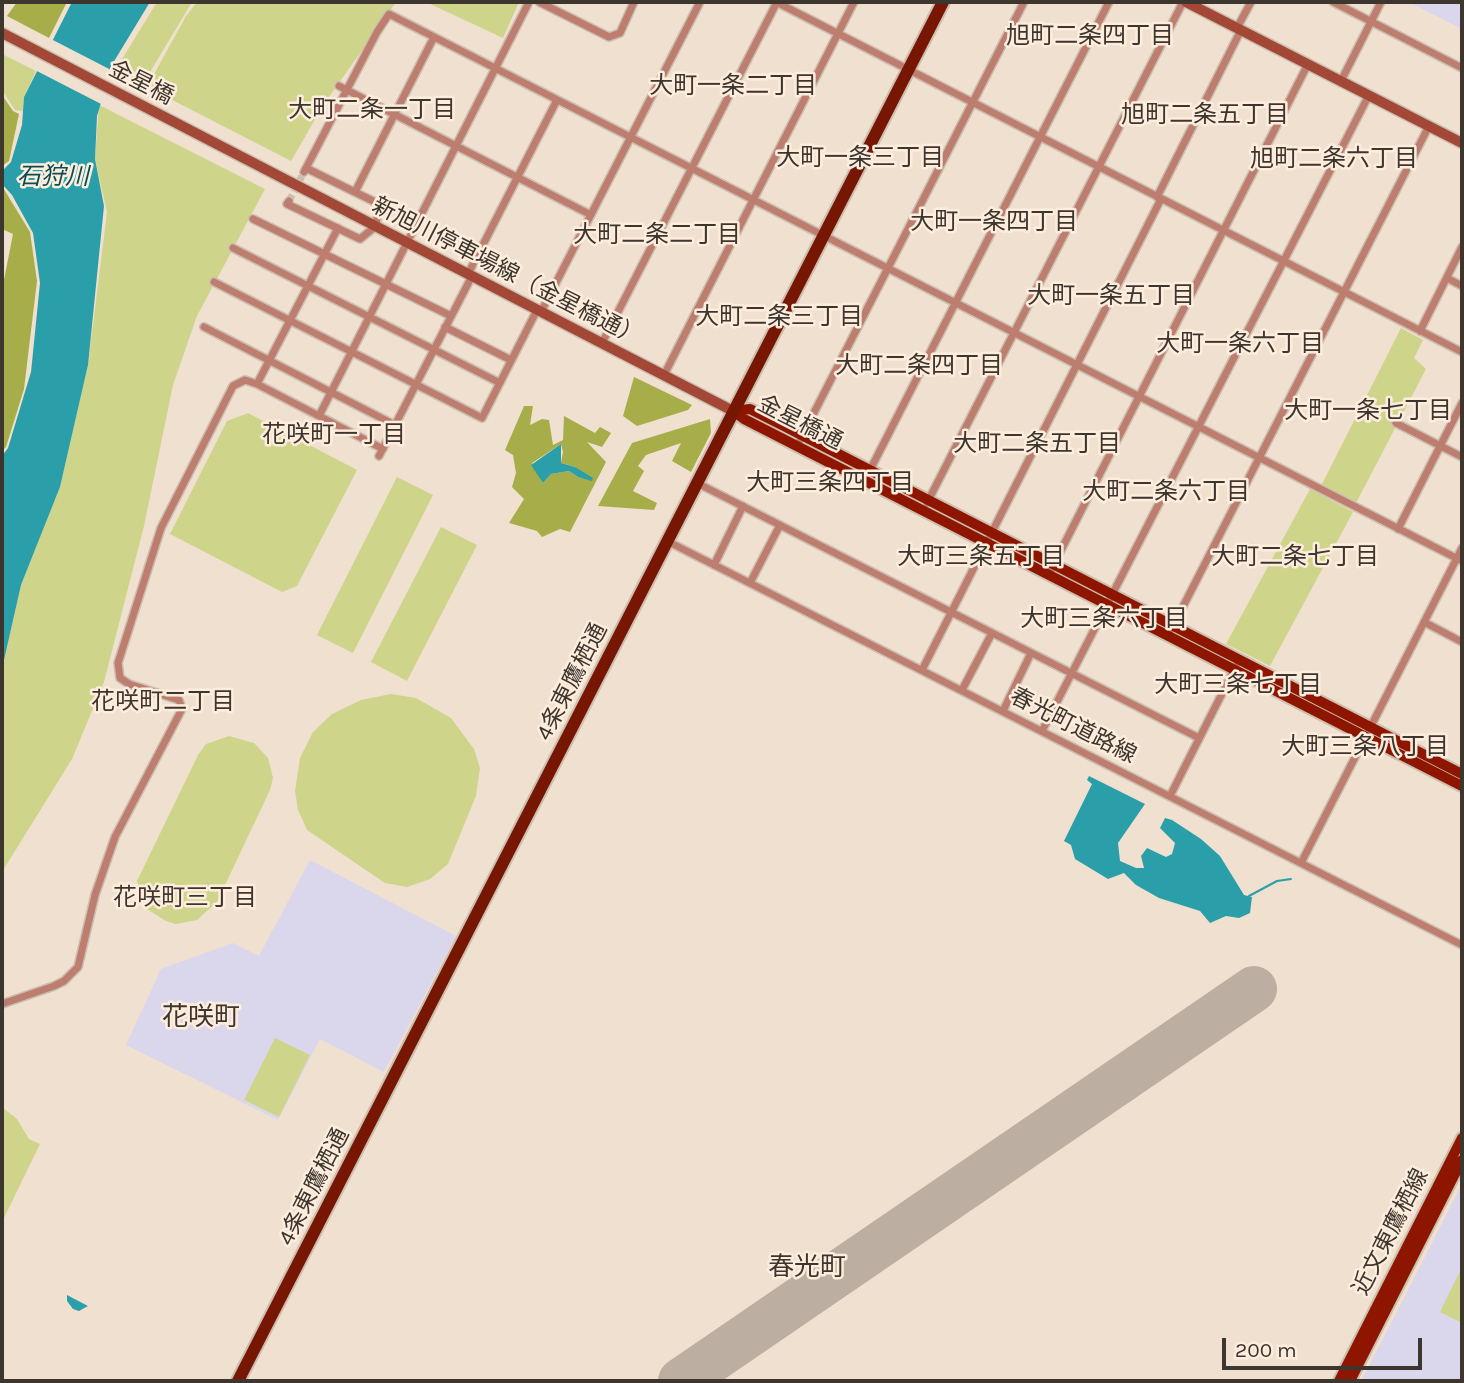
<!DOCTYPE html>
<html>
<head>
<meta charset="utf-8">
<style>
  body { margin:0 }
  #map { position:relative; width:1464px; height:1383px; overflow:hidden; background:#f0e0cf; font-family:Karla,sans-serif }
  canvas { display:block }
  .frame { position:absolute; inset:0; border:4px solid #3c362f; pointer-events:none }
  .scale { position:absolute; left:1222px; top:1338px; width:200px; height:32px; box-sizing:border-box; border:4px solid #3c362f; border-top:0; padding-left:9px; font-size:21px; line-height:24px; white-space:nowrap; color:#3c362f; -webkit-text-stroke:5px #feeddc; paint-order:stroke }
</style>
</head>
<body>
<div id="map">
<canvas width="1464" height="1383"></canvas>
<div class="frame"></div>
<div class="scale">200 m</div>
</div>
<script>
const context = document.querySelector('canvas').getContext('2d');
context.lineJoin = 'round';
function paint(path, color) { context.fillStyle = color; context.fill(path, 'evenodd'); }
const poly = rows => new Path2D(rows.map(r => 'M' + r).join(''));
function stroke(path, color, width, dash) { context.strokeStyle = color; context.lineWidth = width; context.lineCap = dash ? 'butt' : 'round'; context.setLineDash(dash || []); context.stroke(path); }
function drawText(font, color, halo, rows, align = 'center') {
  context.font = font + ' Karla,"Noto Sans JP",sans-serif'; context.lineWidth = 5; context.setLineDash([]); context.textBaseline = 'middle'; context.strokeStyle = halo; context.fillStyle = color; for (const [text, x, y, turn = 0] of rows) {
    context.save(); context.translate(x, y); context.rotate((+turn || 0) * Math.PI / 180); context.textAlign = isNaN(turn) ? turn : align; if (halo) context.strokeText(text, 0, 0); context.fillText(text, 0, 0); context.restore();
  }
}
paint(poly([
  [1409,2,1462,2,1462,29],
  [310,860,456,936,384,1072,320,1039,278,1120,126,1045,161,969,233,943,259,956],
  [1462,1184,1462,1381,1361,1381,1403,1300]
]), '#dad6ec');
paint(poly([
  [157,2,192,2,143,84,116,69],
  [197,2,396,2,324,104,291,161,147,87,186,16],
  [426,2,519,2,503,38],
  [2,54,36,71,24,97,23,111,15,110,2,90],
  [99,105,265,189,197,316,173,385,144,526,104,682,72,759,2,872,2,669,21,585,60,487,88,365,107,212,95,159],
  [1401,328,1423,340,1414,358,1426,369,1355,505,1321,486],
  [248,413,357,470,297,586,282,592,170,534,227,421],
  [397,477,433,495,353,653,317,635],
  [1310,489,1353,512,1270,666,1226,644],
  [441,527,477,545,407,681,371,662],
  [391,694,416,698,451,718,474,749,480,768,476,796,448,864,430,879,407,887,385,883,307,830,298,810,295,791,300,758,313,732,332,714,361,700],
  [229,736,254,743,268,758,273,778,270,790,217,902,197,920,176,924,166,921,147,909,137,881,198,755,206,744],
  [275,1038,310,1055,279,1117,244,1100],
  [2,1107,17,1119,29,1139,40,1144,2,1222],
  [1462,1267,1462,1323,1440,1312]
]), '#ced58a');
paint(poly([
  [17,2,67,2,49,38,7,16],
  [2,95,13,111,19,114,9,161,2,166],
  [2,186,30,232,37,281,24,389,6,447,2,451,2,290,13,234,2,229],
  [634,377,692,405,688,410,637,426,623,416],
  [524,406,533,406,530,425,542,419,549,420,553,445,563,440,564,416,595,433,600,427,611,433,602,447,587,442,606,462,570,532,560,529,542,537,537,531,509,523,524,499,512,487,516,473,513,455,505,450],
  [561,444,563,452,561,463,575,467,586,478,578,477,569,471,551,474,543,483,532,463],
  [710,419,711,433,691,472,672,461,681,443,646,455,638,466,644,471,633,491,657,503,654,510,598,506,632,443]
]), '#a7ae49');
paint(poly([
  [72,2,150,2,113,63,97,116,95,159,104,206,88,365,60,487,21,585,2,669,2,456,8,448,31,372,40,283,33,233,12,195,2,184,2,171,11,162,22,125,24,97],
  [561,444,561,463,575,467,593,478,592,481,578,477,569,471,551,474,543,483,531,465],
  [1089,776,1145,804,1118,843,1120,861,1136,868,1144,868,1141,856,1147,848,1166,857,1172,854,1175,843,1160,828,1165,818,1172,820,1201,839,1220,856,1244,895,1252,897,1250,913,1239,918,1226,916,1210,923,1200,911,1159,898,1136,885,1124,873,1108,879,1075,859,1071,845,1064,841,1092,784,1087,780],
  [67,1295,88,1306,79,1311,73,1309,67,1301]
]), '#2a9fa9');
paint(poly([
  [49,38,113,71,103,105,33,69]
]), '#f0e0cf');
stroke(poly([
  [1249,896,1277,881,1291,879]
]), '#2a9fa9', 2);
stroke(poly([
  [681,1381,1254,989]
]), '#bcaea0', 46);
stroke(poly([
  [289,201,304,172]
]), '#ccbeaf', 7, [7, 3.5]);
const minor = poly([
  [539,2,609,37,620,33,634,2],
  [776,2,1462,352],
  [1333,2,1462,68],
  [1237,28,1251,2],
  [1341,81,1381,2],
  [339,86,591,215],
  [304,172,377,32,389,14,1462,561],
  [355,192,434,37],
  [1157,197,1241,30],
  [289,201,287,204,360,239,376,226,379,204,306,168],
  [253,219,451,316],
  [233,248,500,383],
  [468,274,557,100],
  [1447,278,1462,286],
  [214,282,482,418,537,310],
  [541,312,700,2],
  [204,327,395,425],
  [445,327,511,360],
  [1420,331,1462,247],
  [602,343,777,2],
  [664,375,854,2],
  [257,384,338,228],
  [319,416,529,2],
  [1396,423,1462,457],
  [797,446,1024,2],
  [379,456,472,276],
  [865,480,1109,2],
  [697,483,1199,738],
  [927,503,1183,2],
  [1398,529,1462,403],
  [667,541,1462,945],
  [714,565,743,506],
  [1049,574,1308,64],
  [750,583,780,525],
  [1424,622,1462,642],
  [1171,630,1429,126],
  [922,670,1161,199],
  [962,690,992,633],
  [1003,711,1031,653],
  [1042,731,1369,95],
  [1170,796,1236,666],
  [1301,863,1462,548],
  [2,1004,54,986,64,981,78,967,95,895,115,837,182,709,179,700,129,684,120,678,118,663,161,528,233,386,245,380,257,384,383,449]
]);
const secondary = poly([
  [1186,2,1462,143],
  [2,33,733,411]
]);
const primary = poly([
  [733,411,744,419,1462,786],
  [733,411,750,409,784,426,1462,774],
  [1339,1381,1462,1138],
  [1350,1381,1462,1160]
]);
const trunk = poly([
  [238,1381,943,2]
]);
stroke(minor, '#ccbeaf', 10);
stroke(secondary, '#ccbeaf', 13);
stroke(primary, '#ccbeaf', 14);
stroke(trunk, '#ccbeaf', 16);
stroke(minor, '#bd7d6f', 7);
stroke(secondary, '#a34836', 10);
stroke(primary, '#8e1600', 10);
stroke(trunk, '#781604', 12);
drawText('23px', '#3c362f', '#feeddc', [
  ["金星橋",141,83,27],
  ["新旭川停車場線（金星橋通）",507,272,27],
  ["金星橋通",800,423,27],
  ["4条東鷹栖通",572,682,-63],
  ["春光町道路線",1073,726,27],
  ["4条東鷹栖通",314,1187,-63],
  ["近文東鷹栖線",1391,1232,-63]
]);
drawText('24px', '#3c362f', '#feeddc', [
  ["旭町二条四丁目",1090,36],
  ["大町一条二丁目",733,86],
  ["大町二条一丁目",372,110],
  ["旭町二条五丁目",1205,115],
  ["大町一条三丁目",860,158],
  ["旭町二条六丁目",1334,159],
  ["大町一条四丁目",994,222],
  ["大町二条二丁目",657,235],
  ["大町一条五丁目",1111,296],
  ["大町二条三丁目",779,317],
  ["大町一条六丁目",1240,344],
  ["大町二条四丁目",919,366],
  ["大町一条七丁目",1368,411],
  ["花咲町一丁目",334,435],
  ["大町二条五丁目",1037,444],
  ["大町三条四丁目",830,483],
  ["大町二条六丁目",1166,492],
  ["大町三条五丁目",981,557],
  ["大町二条七丁目",1295,557],
  ["大町三条六丁目",1104,619],
  ["大町三条七丁目",1238,685],
  ["花咲町二丁目",163,702],
  ["大町三条八丁目",1365,747],
  ["花咲町三丁目",185,898]
]);
drawText('italic 24px', '#094c52', '#feeddc', [
  ["石狩川",53,177]
]);
drawText('26px', '#3c362f', '#feeddc', [
  ["花咲町",201,1018],
  ["春光町",807,1268]
]);
</script>
</body>
</html>
